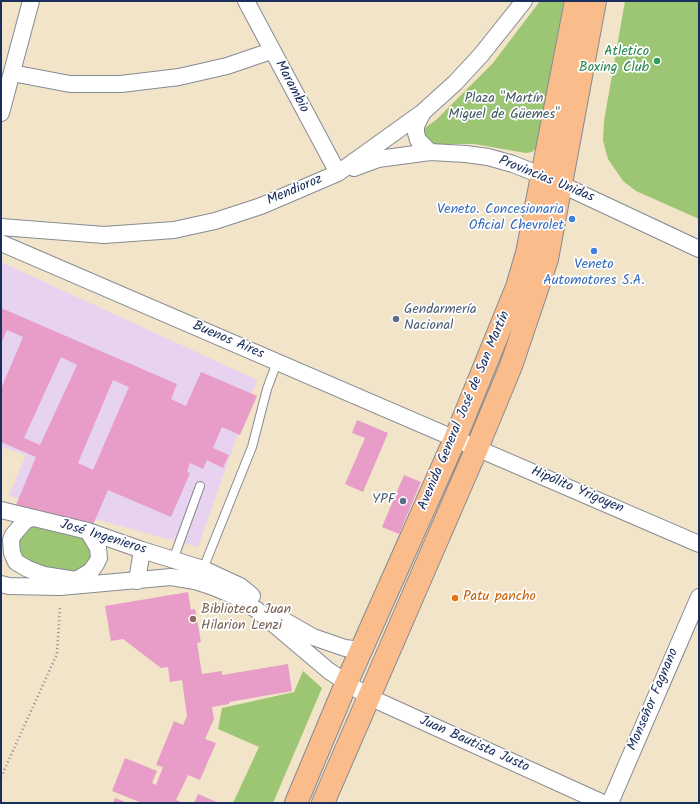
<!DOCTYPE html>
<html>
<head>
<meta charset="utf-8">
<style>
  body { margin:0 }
  #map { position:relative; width:700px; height:804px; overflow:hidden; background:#f2e4c8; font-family:Kalam,sans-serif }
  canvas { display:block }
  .frame { position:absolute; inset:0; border:2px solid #1b2f5e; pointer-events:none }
</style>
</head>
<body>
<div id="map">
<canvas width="700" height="804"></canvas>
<div class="frame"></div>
</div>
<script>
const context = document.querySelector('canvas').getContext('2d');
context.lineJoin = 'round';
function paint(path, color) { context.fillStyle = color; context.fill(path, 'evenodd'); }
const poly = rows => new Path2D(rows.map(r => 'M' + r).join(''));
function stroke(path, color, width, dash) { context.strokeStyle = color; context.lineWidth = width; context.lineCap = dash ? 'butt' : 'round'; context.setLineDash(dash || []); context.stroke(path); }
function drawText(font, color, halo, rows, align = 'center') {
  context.font = font + ' Kalam,sans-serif'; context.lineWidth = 3.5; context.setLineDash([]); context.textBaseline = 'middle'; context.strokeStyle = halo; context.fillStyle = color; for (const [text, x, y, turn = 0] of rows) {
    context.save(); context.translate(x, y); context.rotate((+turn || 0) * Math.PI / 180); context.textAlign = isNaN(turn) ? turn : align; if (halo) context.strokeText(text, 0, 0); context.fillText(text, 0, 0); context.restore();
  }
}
paint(poly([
  [1,262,257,380,198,547,9,496,26,455,1,447]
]), '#e7d2ef');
paint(poly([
  [540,1,564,1,536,148,532,152,526,153,474,144,434,144,427,141,423,134,425,128,437,119,493,63],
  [625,1,699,1,699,219,636,191,623,181,608,159,603,141,604,121],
  [35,525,85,538,92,552,90,563,84,568,68,574,22,560,17,539,27,528],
  [303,671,322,688,273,803,233,803,259,747,218,729,222,708,294,692]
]), '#9cc673');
paint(poly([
  [1,308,177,384,171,399,186,406,201,372,257,396,240,435,222,427,213,448,229,455,223,468,207,460,203,469,190,463,187,472,190,473,171,517,108,490,93,525,16,505,36,457,1,442,1,389,23,337,7,330,1,344],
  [61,357,77,365,40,445,24,438],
  [113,380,129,387,93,470,78,463],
  [357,420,388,433,363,492,345,484,365,438,352,433],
  [404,475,421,482,399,534,382,527],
  [188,592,191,610,195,609,201,642,197,643,202,674,222,671,222,675,288,664,292,691,229,702,229,704,212,707,214,719,205,739,216,743,200,780,188,775,176,800,183,803,142,803,112,791,125,758,157,771,152,783,156,785,163,767,156,765,174,721,183,725,187,716,182,680,170,682,168,667,161,668,123,639,111,641,105,606],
  [198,794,219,803,194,803],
  [115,798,128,803,113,803]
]), '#e79dc8');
const lane = poly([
  [173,560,200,486],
  [203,569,252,447,267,389,277,362]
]);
const street = poly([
  [246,1,338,173],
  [12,73,70,84,121,84,179,77,227,66,271,51],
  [423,112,416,126,416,133,418,140,430,152],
  [1,113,31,1],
  [354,168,378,159,430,152,466,154,488,157,513,164,543,176,699,249],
  [1,227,104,235,174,230,215,221,261,206,338,173,423,112,455,83,481,55,524,1],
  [1,243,699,544],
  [1,510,88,531,142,550,203,569,240,586,252,596],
  [32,518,25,521,13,535,11,540,12,553,16,562,28,569,44,575,76,580,91,571,96,564,99,558,98,548,88,531],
  [137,581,142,550],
  [1,584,9,586,60,587,171,577,195,581,213,587,232,595,257,610,329,671,369,697,603,803],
  [278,617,313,637,345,648,361,650],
  [610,803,699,597]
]);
const primary = poly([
  [296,803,346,684,455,439,517,287,527,253,576,1],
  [323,803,477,448,511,366,536,292,547,259,595,1]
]);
stroke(lane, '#868a93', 10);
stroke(street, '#868a93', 18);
stroke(primary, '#868a93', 24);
stroke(poly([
  [1,777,57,654,60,607]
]), '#868a93', 2.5, [1, 3]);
stroke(lane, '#fff', 8);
stroke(street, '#fff', 16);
stroke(primary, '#fabc8b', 22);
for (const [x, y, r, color] of [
  [657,61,4,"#2e9e5b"],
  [572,219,4,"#3f7fe0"],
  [594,251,4,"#3f7fe0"],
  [396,319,4,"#5c6f8a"],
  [403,501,4,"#5c6f8a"],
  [455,598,4,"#e8710a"],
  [193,619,4,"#8d6e63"]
]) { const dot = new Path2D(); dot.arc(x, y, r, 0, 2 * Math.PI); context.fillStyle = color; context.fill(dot); stroke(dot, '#fff', 1.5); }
drawText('14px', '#27864d', '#fff', [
  ["Atletico",649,53],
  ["Boxing Club",649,69]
], 'right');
drawText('14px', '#1b2f5e', '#fff', [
  ["Marambio",291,87,62],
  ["Provincias Unidas",546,180,22],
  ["Mendioroz",295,191,-23],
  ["Buenos Aires",228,341,23],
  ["Avenida General José de San Martín",465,411,-67],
  ["Hipólito Yrigoyen",577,491,23],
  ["José Ingenieros",103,538,17],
  ["Monseñor Fagnano",654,700,-67],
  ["Juan Bautista Justo",474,745,24]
]);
drawText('14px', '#425c64', '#fff', [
  ["Plaza \"Martín",504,100],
  ["Miguel de Güemes\"",504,116]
]);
drawText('14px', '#366cbe', '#fff', [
  ["Veneto. Concesionaria",564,211],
  ["Oficial Chevrolet",564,227],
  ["Veneto",594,266,"center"],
  ["Automotores S.A.",594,282,"center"]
], 'right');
drawText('14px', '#4e5e75', '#fff', [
  ["Gendarmería",404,311],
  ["Nacional",404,327],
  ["YPF",395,501,"right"]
], 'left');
drawText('14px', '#c56008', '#fff', [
  ["Patu pancho",463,598]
], 'left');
drawText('14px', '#785e54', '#fff', [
  ["Biblioteca Juan",201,611],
  ["Hilarion Lenzi",201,627]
], 'left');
</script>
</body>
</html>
